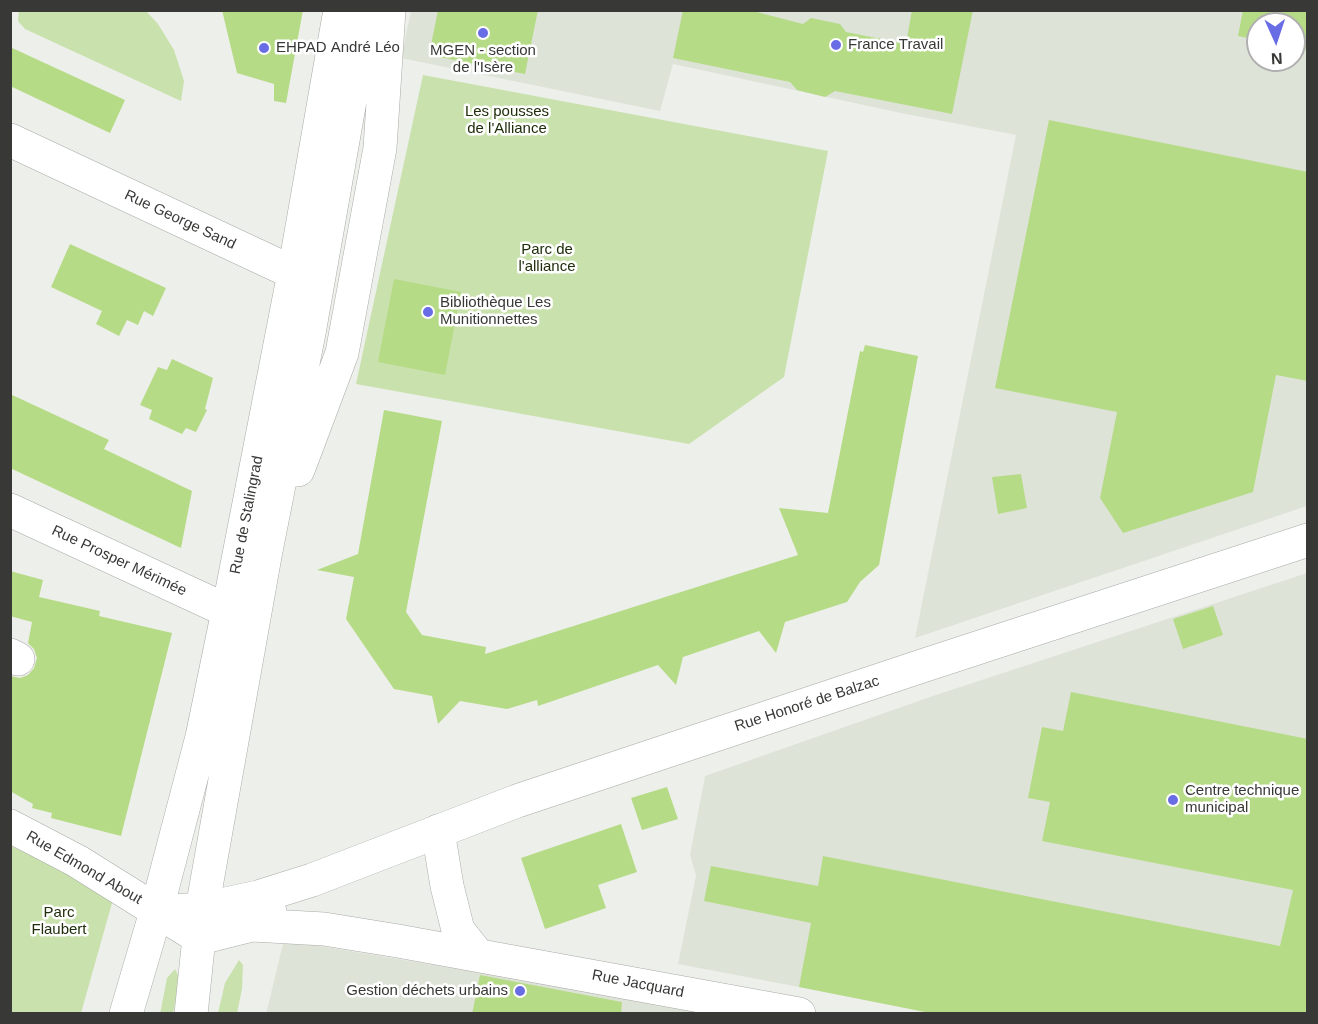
<!DOCTYPE html>
<html>
<head>
<meta charset="utf-8">
<style>
  body { margin:0 }
  #map { position:relative; width:1318px; height:1024px; overflow:hidden; background:#edefea; font-family:Helvetica,sans-serif }
  canvas { display:block }
  .frame { position:absolute; inset:0; border:12px solid #383937; pointer-events:none }
  .north { position:absolute; left:1246px; top:12px; width:60px; height:60px; box-sizing:border-box; background:#fff; border:2px solid #afb0af; border-radius:50%; rotate:177deg; font-size:16px; font-weight:700; line-height:24px; text-align:center; color:#383937 }
  .north::after { content:''; display:block; margin:auto; width:21px; height:27px; background:#686ce5; clip-path:polygon(50% 0,100% 100%,50% 72%,0 100%) }
</style>
</head>
<body>
<div id="map">
<canvas width="1318" height="1024"></canvas>
<div class="frame"></div>
<div class="north">N</div>
</div>
<script>
const context = document.querySelector('canvas').getContext('2d');
context.lineJoin = 'round';
function paint(path, color) { context.fillStyle = color; context.fill(path, 'evenodd'); }
const poly = rows => new Path2D(rows.map(r => 'M' + r).join(''));
function stroke(path, color, width, dash) { context.strokeStyle = color; context.lineWidth = width; context.lineCap = dash ? 'butt' : 'round'; context.setLineDash(dash || []); context.stroke(path); }
function drawText(font, color, halo, rows, align = 'center') {
  context.font = font + ' Helvetica,sans-serif'; context.lineWidth = 5; context.setLineDash([]); context.textBaseline = 'middle'; context.strokeStyle = halo; context.fillStyle = color; for (const [text, x, y, turn = 0] of rows) {
    context.save(); context.translate(x, y); context.rotate((+turn || 0) * Math.PI / 180); context.textAlign = isNaN(turn) ? turn : align; if (halo) context.strokeText(text, 0, 0); context.fillText(text, 0, 0); context.restore();
  }
}
paint(poly([
  [411,11,1307,11,1307,506,915,638,1016,135,901,113,673,64,660,111,401,58],
  [1258,24,1294,24,1294,60,1258,60],
  [1307,573,1307,1013,936,1013,678,964,696,876,690,855,705,776,930,697],
  [284,940,722,1013,266,1014]
]), '#dee3d8');
paint(poly([
  [19,11,146,11,158,24,174,50,184,81,181,101,25,29,18,21],
  [423,75,828,151,784,377,689,444,356,384],
  [11,846,106,890,112,903,81,1013,11,1014],
  [239,960,243,965,242,989,237,1013,218,1013,225,983],
  [175,969,180,979,173,1013,160,1014,167,978]
]), '#c9e1ad');
paint(poly([
  [222,10,303,10,286,103,274,101,274,84,237,73],
  [438,10,538,10,525,74,429,55],
  [683,10,749,10,803,24,811,18,840,24,846,32,906,44,912,10,973,10,952,114,835,91,825,97,797,90,790,82,673,58],
  [1243,10,1308,10,1308,50,1294,47,1294,24,1258,24,1258,40,1238,36],
  [10,47,125,100,110,133,10,86],
  [1049,120,1308,172,1308,381,1276,375,1253,492,1123,533,1100,498,1117,412,995,388],
  [70,244,166,288,153,316,144,311,138,325,127,320,119,336,96,324,102,311,51,287],
  [394,279,461,292,445,375,378,362],
  [865,345,918,356,879,565,860,582,847,602,785,622,776,653,759,631,683,657,676,685,658,665,538,706,537,700,507,709,460,701,438,724,432,696,394,689,346,619,354,577,317,570,358,554,384,410,442,421,406,612,422,635,486,647,485,654,798,555,779,508,828,513,860,351,863,352],
  [172,359,213,378,205,409,207,410,196,432,186,428,182,434,149,419,152,410,140,405,158,367,167,370],
  [10,394,109,440,104,449,192,491,181,548,10,468],
  [1021,474,1027,508,998,514,992,477],
  [10,571,43,580,39,597,100,611,99,616,172,633,121,836,51,818,52,813,32,808,33,804,10,791,10,676,20,678,28,675,34,668,37,658,34,649,28,643,32,622,10,616],
  [1213,606,1223,635,1183,649,1173,619],
  [1071,692,1308,739,1308,1014,935,1014,799,987,811,923,704,901,711,866,818,886,823,856,1280,946,1293,890,1042,841,1050,802,1028,798,1042,727,1063,731],
  [667,787,678,819,642,830,631,798],
  [621,824,637,872,598,885,606,908,545,929,521,858],
  [480,975,622,1002,621,1014,472,1014]
]), '#b6db86');
const minor = poly([
  [10,140,294,273,299,294],
  [298,470,342,353,380,148,389,10],
  [10,510,228,611],
  [10,655,18,659],
  [10,826,77,861,200,938,252,925,270,912],
  [438,831,447,886,458,930,477,954],
  [156,912,202,909,258,897,312,880,517,801,922,666,1308,540],
  [252,925,324,929,398,941,799,1014],
  [126,1014,156,912,202,737,228,611,294,273,340,10],
  [191,1014,202,909,265,556,309,333,366,10]
]);
stroke(minor, '#a9aba7', 34);
stroke(minor, '#fff', 33);
for (const [x, y, r, color] of [
  [483,33,6,"#686ce5"],
  [836,45,6,"#686ce5"],
  [264,48,6,"#686ce5"],
  [428,312,6,"#686ce5"],
  [1173,800,6,"#686ce5"],
  [520,991,6,"#686ce5"]
]) { const dot = new Path2D(); dot.arc(x, y, r, 0, 2 * Math.PI); context.fillStyle = color; context.fill(dot); stroke(dot, '#fff', 2); }
drawText('15px', '#383937', '#fff', [
  ["France Travail",848,45],
  ["EHPAD André Léo",276,48],
  ["MGEN - section",483,51,"center"],
  ["de l'Isère",483,68,"center"],
  ["Bibliothèque Les",440,303],
  ["Munitionnettes",440,320],
  ["Centre technique",1185,791],
  ["municipal",1185,808],
  ["Gestion déchets urbains",508,991,"right"]
], 'left');
drawText('15px', '#202e0b', '#fff', [
  ["Les pousses",507,112],
  ["de l'Alliance",507,129],
  ["Parc de",547,250],
  ["l'alliance",547,267],
  ["Parc",59,913],
  ["Flaubert",59,930]
]);
drawText('15px', '#383937', '#fff', [
  ["Rue George Sand",180,220,25],
  ["Rue de Stalingrad",247,515,-79],
  ["Rue Prosper Mérimée",119,561,25],
  ["Rue Honoré de Balzac",807,704,-18],
  ["Rue Edmond About",84,868,30],
  ["Rue Jacquard",638,984,11]
]);
</script>
</body>
</html>
